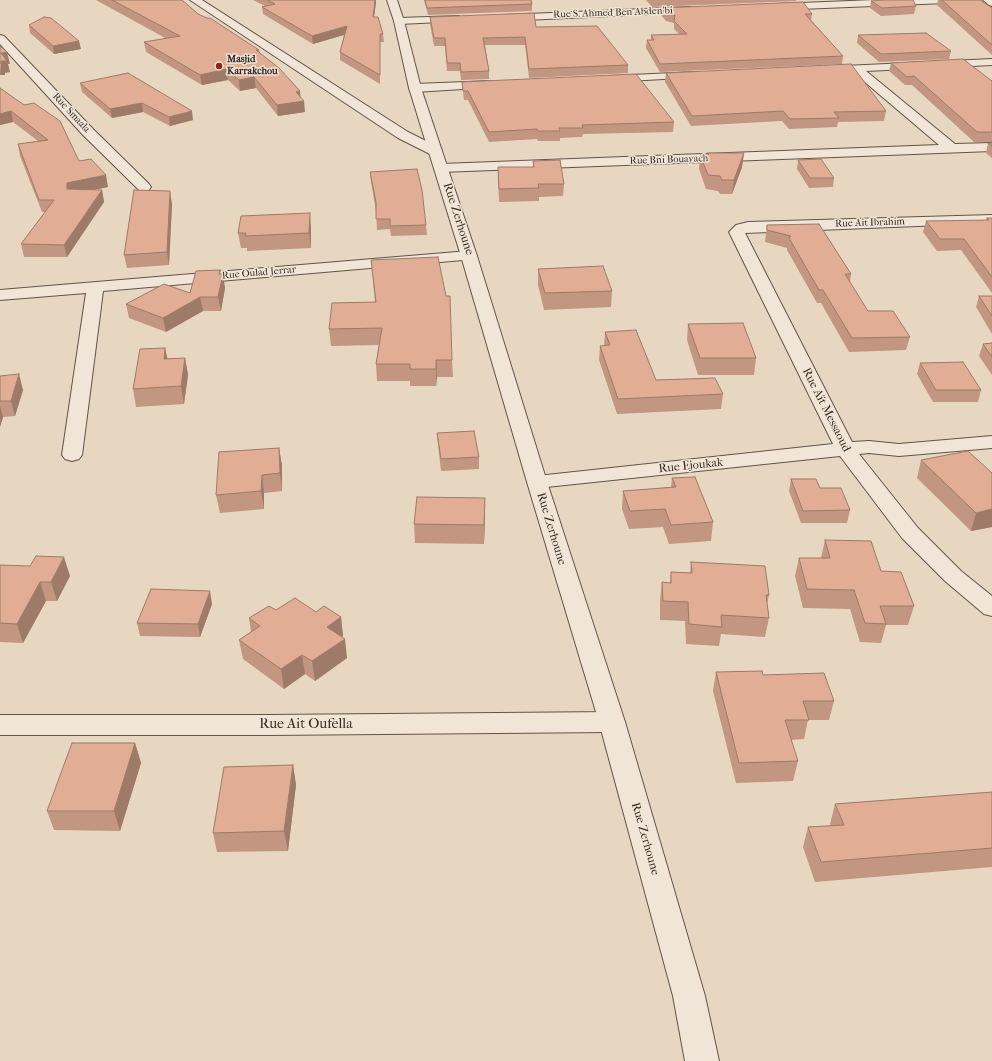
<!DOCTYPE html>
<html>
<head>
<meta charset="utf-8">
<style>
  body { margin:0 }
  canvas { display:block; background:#e8d7c0 }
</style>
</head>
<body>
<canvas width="992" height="1061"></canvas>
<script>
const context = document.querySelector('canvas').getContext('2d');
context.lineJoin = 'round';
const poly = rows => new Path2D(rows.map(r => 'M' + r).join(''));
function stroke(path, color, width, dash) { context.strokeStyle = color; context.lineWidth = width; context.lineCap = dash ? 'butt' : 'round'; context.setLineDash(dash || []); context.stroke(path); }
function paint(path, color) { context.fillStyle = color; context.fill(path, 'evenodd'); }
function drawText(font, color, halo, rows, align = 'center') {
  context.font = font + ' "IM FELL French Canon",serif'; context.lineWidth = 3; context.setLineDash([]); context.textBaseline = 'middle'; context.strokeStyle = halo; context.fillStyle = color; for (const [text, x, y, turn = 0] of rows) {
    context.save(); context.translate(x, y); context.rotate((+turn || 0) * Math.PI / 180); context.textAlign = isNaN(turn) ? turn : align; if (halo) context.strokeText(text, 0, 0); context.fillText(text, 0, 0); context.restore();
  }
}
const minor = poly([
  [190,0,202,0,408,132,440,148,442,151,440,154,435,155,430,154,398,138,190,0],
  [874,0,951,0,946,3,776,10,771,7,776,4,874,0],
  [983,0,992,0,992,6,989,5,983,0],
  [691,7,696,10,695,12,504,21,499,18,504,15,691,7],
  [459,16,464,19,463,21,399,24,394,21,399,18,459,16],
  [0,35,4,36,93,129,149,184,151,187,149,190,144,191,139,190,83,135,0,44,0,35],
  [992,59,992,65,866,71,955,144,992,143,992,151,441,172,436,171,434,168,436,165,441,164,939,145,853,72,823,73,819,72,817,70,819,68,823,67,992,59],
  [695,72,699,73,701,75,699,77,610,82,606,81,604,79,606,77,610,76,695,72],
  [491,81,495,83,497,85,495,87,415,92,411,91,409,88,411,85,415,84,491,81],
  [992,215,992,223,745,233,852,442,869,441,899,444,992,436,992,448,899,456,869,453,859,454,918,528,961,571,992,596,992,616,984,614,945,581,902,538,840,456,537,488,530,486,527,482,530,478,537,476,833,444,729,232,736,225,748,222,992,215],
  [469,251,475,253,477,256,475,259,103,291,82,455,79,459,72,461,65,459,62,455,86,293,0,300,0,290,469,251],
  [612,712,621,715,625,722,621,729,612,732,269,735,0,735,0,715,269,715,612,712]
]);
const tertiary = poly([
  [387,0,397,0,404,21,421,88,477,256,547,482,625,722,705,996,719,1061,685,1061,673,996,599,722,527,482,461,256,409,88,394,21,387,0]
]);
stroke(minor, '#61544a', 2);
stroke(tertiary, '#61544a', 2);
paint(minor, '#f0e5d6');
paint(tertiary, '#f0e5d6');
paint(poly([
  [96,0,182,0,198,14,259,50,260,53,300,97,305,112,278,116,256,88,240,91,228,80,202,85,146,52,144,42,167,39],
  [253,0,376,0,374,17,383,34,384,42,380,42,380,84,340,60,340,52,344,35,313,44,263,14,262,7,265,6],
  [424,0,525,0,532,4,532,11,428,15],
  [646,0,796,0,796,1,652,7],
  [938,0,980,0,992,8,992,55,937,5],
  [871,1,916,6,914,14,881,16,870,8],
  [661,8,812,14,811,20,843,56,842,64,660,72,646,48,647,40,651,40,651,35,679,34,674,29,674,23,666,21,661,15],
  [430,17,536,27,628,65,628,73,529,78,525,45,485,45,489,71,489,79,461,80,460,71,447,71,445,46,434,46,430,24],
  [29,25,81,49,54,54,30,33],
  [858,35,951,51,949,59,879,62,857,43],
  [891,63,992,81,992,142,974,142,912,85,905,85,889,71],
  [666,73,886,111,884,121,838,122,837,127,789,129,782,121,691,126,665,82],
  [462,82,674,122,673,132,583,134,582,137,560,138,560,141,538,141,537,139,489,142,468,100,464,100],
  [80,83,193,120,170,126,143,112,112,118,82,92],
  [0,88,79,161,108,187,93,190,102,190,104,202,67,257,24,257,21,244,45,212,42,212,20,156,18,144,38,141,13,122,0,125],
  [988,143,992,143,992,158,986,153],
  [744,153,742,167,732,194,720,194,718,191,706,189,699,169,700,155],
  [798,160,834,178,833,187,809,188,797,169],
  [533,161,564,184,563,196,539,197,539,201,499,202,498,180,498,167,533,167],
  [370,172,426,225,427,235,391,236,390,229,377,230,376,211,371,182],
  [172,204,169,265,127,268,124,255],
  [987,218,992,218,992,293,961,250,937,251,923,232,926,221,986,220],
  [819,224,851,274,850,282,868,311,910,337,906,350,849,352,821,303,817,303,787,250,787,248,765,242,767,225],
  [311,228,311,248,247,251,247,248,241,248,238,233],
  [371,260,452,360,453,377,437,377,436,386,410,386,410,381,377,381,376,364,379,345,331,346,329,329,375,302],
  [538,269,612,291,611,307,544,310,538,285],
  [221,274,225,288,221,311,203,311,166,332,129,318,126,304,190,293],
  [979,296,992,296,992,334,976,307],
  [688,324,756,358,754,375,698,375,687,340],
  [605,332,656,380,723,394,721,409,617,414,599,360,600,346,604,346],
  [992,343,992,375,979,356,983,344],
  [185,358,188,375,184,404,136,407,133,389,168,359],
  [920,363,981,390,978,402,933,402,917,374],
  [0,376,23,390,15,416,3,417,0,427],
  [437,433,479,457,479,469,441,471,438,445],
  [279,448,282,466,282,491,264,493,264,509,220,513,216,495],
  [921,460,992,473,992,527,971,531,917,478],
  [672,478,713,522,711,541,669,544,663,527,629,529,622,509,623,491,671,487],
  [791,479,850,510,847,523,801,523,789,491],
  [485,498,485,517,484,544,415,543,414,524],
  [825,540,881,571,914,606,908,625,886,625,881,643,860,642,850,609,803,608,795,576,799,558,821,558],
  [691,562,769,595,767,604,769,618,765,637,721,634,719,646,686,644,685,621,660,620,660,601,662,582,670,583,671,572,690,573],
  [0,565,70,576,57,601,46,601,23,643,0,642],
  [212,604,200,637,140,636,137,623],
  [276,610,316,612,341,617,343,636,342,637,347,658,315,681,305,674,284,689,243,659,239,640,251,632,249,618],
  [716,672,763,675,834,701,829,720,808,720,804,739,791,740,798,761,793,781,736,783,713,691],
  [135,743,141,763,120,831,54,830,47,811],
  [293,765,296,785,288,851,217,852,213,833],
  [992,792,992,867,815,882,803,847,808,827,831,826,830,824,835,804]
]), '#c29680');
paint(poly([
  [375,0,376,0,376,3,373,25,373,17],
  [347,26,347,34,313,44,312,36],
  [79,41,81,49,54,54,53,46],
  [7,52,10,64,8,64,10,72,5,73,5,75,0,75,1,53],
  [226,69,228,80,202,85,200,75],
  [254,77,256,88,240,91,239,80],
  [300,91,301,102,304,101,305,112,278,116,277,105,296,92],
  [142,103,143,112,112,118,110,109],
  [11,111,13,122,0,125,0,114],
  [192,111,193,120,170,126,169,117],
  [744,153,742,167,732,194,734,180],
  [106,175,108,187,69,195,67,189,67,183],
  [102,190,104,202,67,257,64,245],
  [170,191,172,204,169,265,167,252],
  [310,213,311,228,311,248,309,233],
  [220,270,222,281,223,274,225,288,221,311,218,297],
  [200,297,203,311,166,332,163,318],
  [165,348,169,365,164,359],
  [185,358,188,375,184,404,181,386],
  [436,360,437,377,436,386],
  [19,374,23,390,15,416,11,401],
  [0,406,3,417,0,427],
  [279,448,282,466,282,491,280,473],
  [262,475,264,493,264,509,261,491],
  [485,498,485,517,484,544,484,525],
  [992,509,992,527,971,531,976,513],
  [64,557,70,576,57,601,51,582],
  [40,582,46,601,23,643,17,624],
  [210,591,212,604,200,637,198,624],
  [341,617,343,636,329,646,327,627],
  [345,639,347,658,315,681,312,661],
  [302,655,305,674,284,689,281,669],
  [135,743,141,763,120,831,114,811],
  [293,765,296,785,288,851,284,831]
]), '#9e7a68');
const building = poly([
  [112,0,182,0,198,14,207,18,210,18,259,50,256,50,279,68,300,91,296,92,304,101,277,105,254,77,239,80,226,69,200,75,144,42,180,36,112,0],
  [267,0,375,0,373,17,378,17,383,34,380,34,380,75,340,52,347,26,312,36,262,7,275,4,267,0],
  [425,0,531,0,532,4,427,8,425,0],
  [883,0,913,0,916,6,882,8,871,1,883,0],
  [942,0,980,0,992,8,992,45,942,0],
  [803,2,812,14,805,14,843,56,660,64,647,40,654,40,651,35,687,34,674,21,675,15,666,13,661,8,803,2],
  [534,13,536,27,597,26,628,65,529,69,525,37,483,38,489,71,461,72,460,63,447,63,445,38,434,38,430,17,534,13],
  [44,17,51,18,79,41,53,46,29,25,44,17],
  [926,33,951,51,881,54,858,35,926,33],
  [0,46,7,52,1,53,7,61,1,61,2,63,0,63,0,46],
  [963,59,992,81,992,132,977,132,914,76,907,77,891,63,963,59],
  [851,64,886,111,834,112,839,118,790,119,783,111,692,116,666,73,851,64],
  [128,73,192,111,169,117,142,103,110,109,80,83,128,73],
  [636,74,674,122,582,125,583,128,559,128,560,131,538,131,537,129,489,132,468,91,463,91,462,82,636,74],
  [0,88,24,105,34,103,60,121,79,161,91,159,106,175,67,183,67,189,102,190,64,245,21,244,54,200,39,200,18,144,48,140,11,111,0,114,0,88],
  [988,143,992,143,992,146,988,143],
  [709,153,744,153,734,180,722,180,720,176,708,175,700,155,708,155,709,153],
  [821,159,834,178,810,178,798,160,821,159],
  [560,160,564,184,538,184,539,188,499,189,498,167,534,167,533,161,560,160],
  [417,169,422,190,426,225,390,226,390,219,376,219,376,202,370,172,417,169],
  [134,190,170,191,167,252,124,255,134,190],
  [310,213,309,233,245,236,246,233,238,233,241,216,310,213],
  [987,218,992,218,992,277,964,239,940,239,926,221,989,220,987,218],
  [819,224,851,274,845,274,868,311,893,311,910,337,852,338,823,290,819,290,789,238,791,236,767,230,767,225,819,224],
  [438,257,446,296,450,296,452,360,436,360,436,369,410,369,410,364,376,364,382,328,329,329,332,303,376,302,371,260,438,257],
  [603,266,612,291,545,293,538,269,603,266],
  [220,270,219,274,223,274,218,297,200,297,163,318,126,304,164,284,190,293,196,271,220,270],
  [979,296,992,296,992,316,979,296],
  [743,323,756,358,700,358,688,324,743,323],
  [636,330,656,380,715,378,723,394,618,399,600,346,610,345,605,332,636,330],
  [992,343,992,357,983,344,992,343],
  [165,348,164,359,185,358,181,386,133,389,140,349,165,348],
  [963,362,981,390,936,390,920,363,963,362],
  [19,374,11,401,0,401,0,376,19,374],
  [474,431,479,457,441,459,437,433,474,431],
  [279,448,280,473,262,475,261,491,216,495,219,452,279,448],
  [968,451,992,473,992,509,976,513,921,460,968,451],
  [695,477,713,522,671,525,665,509,630,511,623,491,676,487,672,478,695,477],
  [791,479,816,479,820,488,841,488,850,510,803,511,791,479],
  [417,497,485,498,484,525,414,524,417,497],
  [825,540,871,541,881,571,901,572,914,606,880,606,886,624,865,623,854,590,807,589,799,558,830,558,825,540],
  [36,556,64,557,51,582,40,582,17,624,0,623,0,565,30,566,36,556],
  [691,562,765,566,769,595,766,595,769,618,721,615,722,627,689,624,688,602,663,601,662,582,671,583,671,572,692,573,691,562],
  [151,589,210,591,198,624,137,623,151,589],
  [295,598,316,612,324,606,341,617,327,627,345,639,312,661,302,655,281,669,239,640,260,626,249,618,269,606,276,610,295,598],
  [762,671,763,675,824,673,834,701,803,701,809,720,785,720,798,761,739,763,716,672,762,671],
  [72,743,135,743,114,811,47,811,72,743],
  [293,765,284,831,213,833,224,767,293,765],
  [992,792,992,848,821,862,808,827,844,825,835,804,992,792]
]);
paint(building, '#e1ae95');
stroke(building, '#9e7a68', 1);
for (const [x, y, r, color] of [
  [219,66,4,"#8f2418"]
]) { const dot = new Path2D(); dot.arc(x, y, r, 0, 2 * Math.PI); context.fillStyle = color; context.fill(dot); stroke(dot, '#f0e5d6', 1.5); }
drawText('10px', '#342922', '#f0e5d6', [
  ["Rue S. Ahmed Ben Abden'bi",613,13,-2],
  ["Rue Smaala",71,113,47],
  ["Rue Bni Bouayach",669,160,-2],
  ["Rue Ait Ibrahim",870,223,-2],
  ["Rue Oulad Jerrar",259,273,-5]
]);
drawText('bold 10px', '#342922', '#f0e5d6', [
  ["Masjid",227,60],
  ["Karrakchou",227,72]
], 'left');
drawText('12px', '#342922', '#f0e5d6', [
  ["Rue Zerhoune",458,219,72],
  ["Rue Aït Messaoud",826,410,63],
  ["Rue Ejoukak",691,466,-6],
  ["Rue Zerhoune",551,529,73],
  ["Rue Zerhoune",645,839,74]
]);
drawText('14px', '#342922', '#f0e5d6', [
  ["Rue Ait Oufella",306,725]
]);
</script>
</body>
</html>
